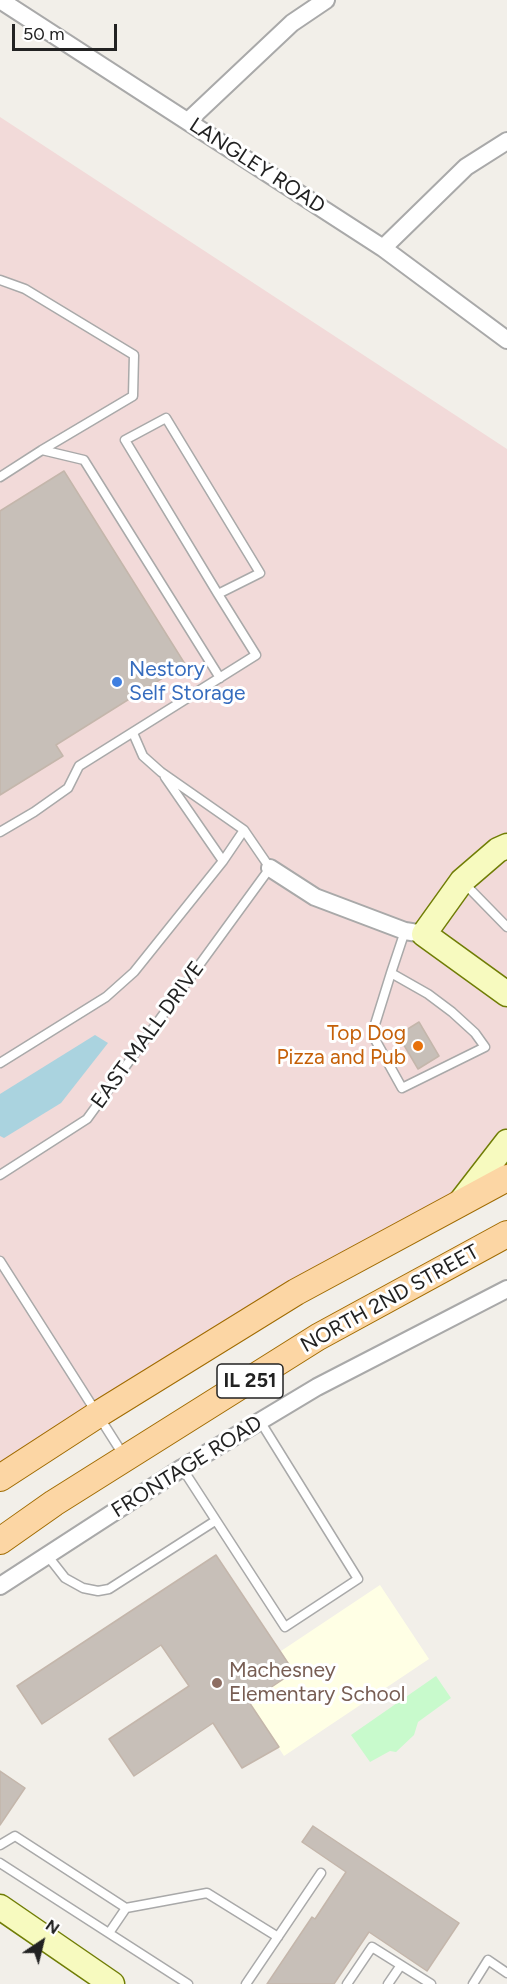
<!DOCTYPE html>
<html>
<head>
<meta charset="utf-8">
<style>
  body { margin:0 }
  #map { position:relative; width:507px; height:1984px; overflow:hidden; background:#f2efe9; font-family:Figtree,sans-serif }
  canvas { display:block }
  .north { position:absolute; left:12px; top:1912px; width:60px; height:60px; -webkit-text-stroke:4px #fff; paint-order:stroke; rotate:35deg; font-size:16px; font-weight:700; line-height:24px; text-align:center; color:#222 }
  .north::after { content:''; display:block; margin:auto; width:21px; height:27px; background:#222; clip-path:polygon(50% 0,100% 100%,50% 72%,0 100%) }
  .scale { position:absolute; left:12px; top:24px; width:105px; height:27px; box-sizing:border-box; border:3px solid #222; border-top:0; padding-left:8px; font-size:18px; line-height:21px; white-space:nowrap; color:#222; -webkit-text-stroke:4px #fff; paint-order:stroke }
</style>
</head>
<body>
<div id="map">
<canvas width="507" height="1984"></canvas>
<div class="north">N</div>
<div class="scale">50 m</div>
</div>
<script>
const context = document.querySelector('canvas').getContext('2d');
context.lineJoin = 'round';
function paint(path, color) { context.fillStyle = color; context.fill(path, 'evenodd'); }
const poly = rows => new Path2D(rows.map(r => 'M' + r).join(''));
function stroke(path, color, width, dash) { context.strokeStyle = color; context.lineWidth = width; context.lineCap = dash ? 'butt' : 'round'; context.setLineDash(dash || []); context.stroke(path); }
function drawText(font, color, halo, rows, align = 'center') {
  context.font = font + ' Figtree,sans-serif'; context.lineWidth = 6; context.setLineDash([]); context.textBaseline = 'middle'; context.strokeStyle = halo; context.fillStyle = color; for (const [text, x, y, turn = 0] of rows) {
    context.save(); context.translate(x, y); context.rotate((+turn || 0) * Math.PI / 180); context.textAlign = isNaN(turn) ? turn : align; if (halo) context.strokeText(text, 0, 0); context.fillText(text, 0, 0); context.restore();
  }
}
paint(poly([
  [0,117,507,449,507,1162,0,1478]
]), '#f2dad9');
paint(poly([
  [380,1585,429,1659,284,1756,249,1702,294,1672,281,1651]
]), '#ffffe5');
paint(poly([
  [436,1676,451,1698,418,1722,414,1735,396,1752,390,1751,370,1762,351,1735]
]), '#c8facc');
paint(poly([
  [95,1035,108,1043,61,1103,4,1138,0,1136,0,1094]
]), '#aad3df');
const building = poly([
  [64,471,185,664,56,745,63,756,0,795,0,511,64,471],
  [419,1022,439,1056,418,1069,398,1035,419,1022],
  [216,1555,294,1672,249,1702,279,1747,242,1768,213,1723,134,1776,109,1739,189,1686,161,1645,42,1724,17,1686,216,1555],
  [0,1771,25,1788,0,1825,0,1771],
  [313,1826,459,1923,427,1971,369,1932,334,1984,267,1984,312,1917,315,1919,346,1872,302,1842,313,1826]
]);
paint(building, '#c7bfb8');
stroke(building, '#c4b6ab', 1.5);
const lane = poly([
  [0,280,25,289,134,355,133,396,42,450],
  [0,477,42,450,84,460,220,678],
  [165,777,223,861],
  [0,832,34,812,68,788,79,766,256,655,218,594,125,440,166,418,260,573,218,594],
  [464,883,507,927],
  [391,973,428,994,452,1012,475,1033,485,1047,402,1088,372,1034,391,973,405,931],
  [0,1063,106,997,134,972,223,861,244,830],
  [0,1175,87,1119,270,868,244,830,161,772,143,756,133,733],
  [0,1261,124,1456],
  [182,1468,285,1627,358,1579,260,1421],
  [47,1555,65,1578,83,1588,98,1591,109,1589,215,1521],
  [0,1845,15,1836,126,1908,207,1893,278,1937],
  [0,1863,188,1984],
  [109,1933,126,1908],
  [246,1984,321,1873],
  [347,1984,372,1947,431,1984],
  [388,1984,401,1965],
  [473,1984,488,1960,507,1973]
]);
const street = poly([
  [0,0,383,248,507,340],
  [188,121,292,23,326,0],
  [383,248,466,167,507,141],
  [270,868,315,897,405,931,424,934],
  [0,1586,182,1468,317,1387,507,1289]
]);
const secondary = poly([
  [507,846,498,850,462,881,424,934,507,994],
  [459,1204,507,1142],
  [0,1907,112,1984]
]);
const primary = poly([
  [0,1478,97,1415,296,1292,507,1178],
  [0,1541,54,1503,318,1337,507,1234]
]);
stroke(lane, '#a9a9a9', 11);
stroke(street, '#a9a9a9', 20);
stroke(secondary, '#707d05', 27);
stroke(primary, '#a06b00', 28);
stroke(lane, '#fff', 8);
stroke(street, '#fff', 16);
stroke(secondary, '#f7fabf', 24);
stroke(primary, '#fcd6a4', 26);
for (const [x, y, r, color] of [
  [117,682,6,"#3f7fe0"],
  [418,1046,6,"#e8710a"],
  [217,1683,6,"#8d6e63"]
]) { const dot = new Path2D(); dot.arc(x, y, r, 0, 2 * Math.PI); context.fillStyle = color; context.fill(dot); stroke(dot, '#fff', 2); }
for (const [x, y, w] of [
  [250,1381,66]
]) { const box = new Path2D(); box.roundRect(x - w / 2, y - 17, w, 34, 4.5); context.fillStyle = '#fff'; context.fill(box); stroke(box, '#222', 1.5); }
drawText('bold 20px', '#222', null, [
  ["IL 251",250,1381]
]);
drawText('21px', '#222', '#fff', [
  ["LANGLEY ROAD",257,166,33],
  ["EAST MALL DRIVE",148,1035,-54],
  ["NORTH 2ND STREET",390,1299,-29],
  ["FRONTAGE ROAD",187,1467,-32]
]);
drawText('21px', '#366cbe', '#fff', [
  ["Nestory",129,670],
  ["Self Storage",129,694]
], 'left');
drawText('21px', '#c56008', '#fff', [
  ["Top Dog",406,1034],
  ["Pizza and Pub",406,1058]
], 'right');
drawText('21px', '#785e54', '#fff', [
  ["Machesney",229,1671],
  ["Elementary School",229,1695]
], 'left');
</script>
</body>
</html>
